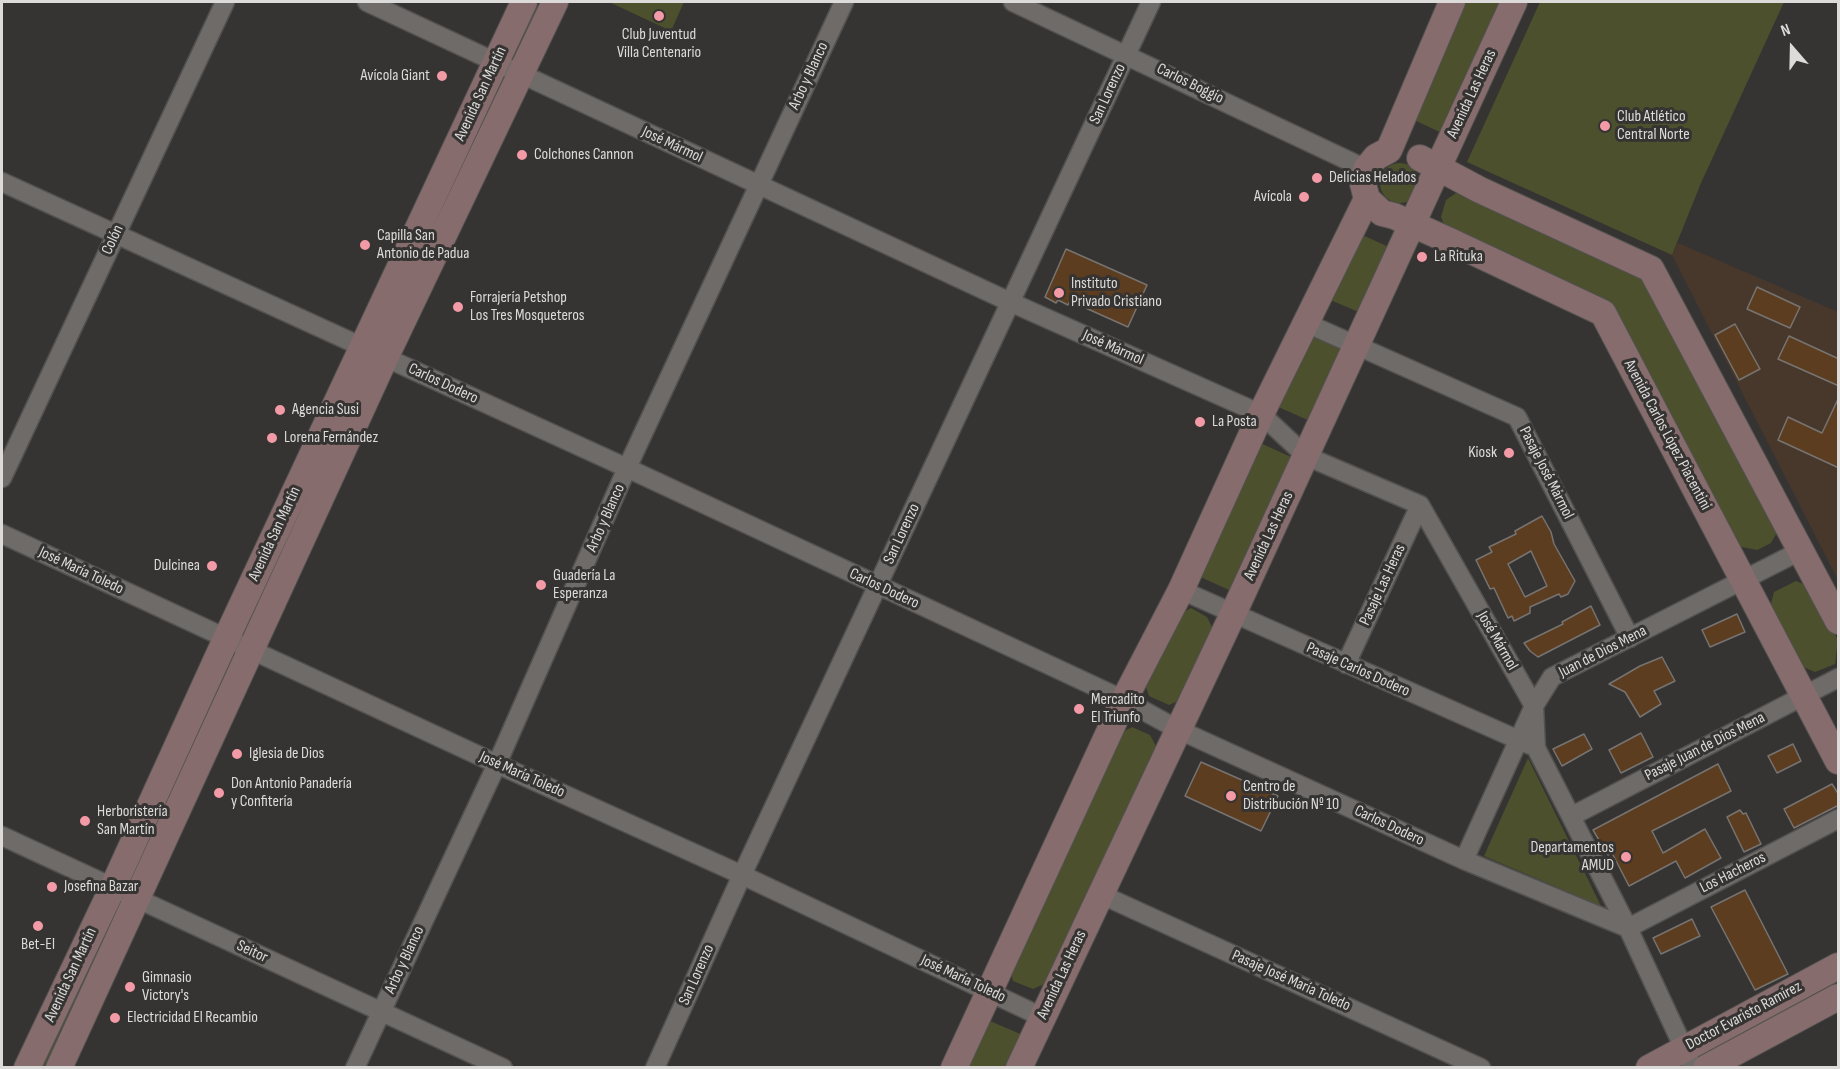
<!DOCTYPE html>
<html>
<head>
<meta charset="utf-8">
<style>
  body { margin:0 }
  #map { position:relative; width:1840px; height:1069px; overflow:hidden; background:#363432; font-family:"Sofia Sans Condensed",sans-serif }
  canvas { display:block }
  .frame { position:absolute; inset:0; border:3px solid #dcdbda; pointer-events:none }
  .north { position:absolute; left:1762px; top:18px; width:60px; height:60px; -webkit-text-stroke:4px #363432; paint-order:stroke; rotate:340deg; font-size:16px; font-weight:700; line-height:24px; text-align:center; color:#dcdbda }
  .north::after { content:''; display:block; margin:auto; width:21px; height:27px; background:#dcdbda; clip-path:polygon(50% 0,100% 100%,50% 72%,0 100%) }
</style>
</head>
<body>
<div id="map">
<canvas width="1840" height="1069"></canvas>
<div class="frame"></div>
<div class="north">N</div>
</div>
<script>
const context = document.querySelector('canvas').getContext('2d');
context.lineJoin = 'round';
function paint(path, color) { context.fillStyle = color; context.fill(path, 'evenodd'); }
const poly = rows => new Path2D(rows.map(r => 'M' + r).join(''));
function stroke(path, color, width, dash) { context.strokeStyle = color; context.lineWidth = width; context.lineCap = dash ? 'butt' : 'round'; context.setLineDash(dash || []); context.stroke(path); }
function drawText(font, color, halo, rows, align = 'center') {
  context.font = font + ' "Sofia Sans Condensed",sans-serif'; context.lineWidth = 6; context.setLineDash([]); context.textBaseline = 'middle'; context.strokeStyle = halo; context.fillStyle = color; for (const [text, x, y, turn = 0] of rows) {
    context.save(); context.translate(x, y); context.rotate((+turn || 0) * Math.PI / 180); context.textAlign = isNaN(turn) ? turn : align; if (halo) context.strokeText(text, 0, 0); context.fillText(text, 0, 0); context.restore();
  }
}
paint(poly([
  [1678,243,1838,312,1838,580,1672,255]
]), '#48382c');
paint(poly([
  [609,2,684,2,671,31],
  [1465,2,1501,2,1442,133,1412,119],
  [1540,2,1784,2,1701,183,1672,255,1467,162],
  '1380 183a20 20 0 1 1 40 0a20 20 0 1 1-40 0Z',
  [1465,191,1632,270,1650,283,1776,520,1776,534,1771,543,1757,550,1737,546,1611,308,1445,227,1441,217,1446,200,1456,193],
  [1358,233,1391,248,1361,313,1328,299],
  [1309,335,1342,350,1310,421,1276,406],
  [1258,442,1291,457,1229,590,1196,575],
  [1796,581,1808,586,1838,640,1835,664,1815,672,1801,666,1770,608,1774,592],
  [1191,608,1207,617,1213,629,1180,700,1169,705,1149,696,1145,684,1180,614],
  [1132,727,1150,735,1158,750,1049,982,1033,989,1013,981,1009,964,1117,735],
  [1528,758,1601,906,1484,856],
  [111,912,122,917,53,1067,40,1068],
  [990,1021,1025,1036,1011,1067,968,1068]
]), '#4c502d');
const building = poly([
  [1066,249,1147,285,1128,327,1070,301,1068,305,1058,300,1056,303,1045,297,1066,249],
  [1757,287,1800,307,1790,328,1747,309,1757,287],
  [1735,324,1760,369,1739,380,1715,335,1735,324],
  [1789,336,1839,359,1839,386,1778,359,1789,336],
  [1839,397,1839,468,1778,440,1788,417,1822,433,1839,397],
  [1542,516,1551,532,1554,544,1575,581,1568,594,1561,597,1559,594,1530,607,1530,613,1514,621,1512,616,1508,618,1494,588,1490,589,1476,560,1492,552,1489,547,1516,534,1515,531,1542,516],
  [1531,551,1547,586,1525,597,1508,564,1531,551],
  [1591,606,1600,625,1538,657,1530,651,1524,643,1563,624,1562,622,1591,606],
  [1737,614,1745,632,1710,647,1702,630,1737,614],
  [1662,657,1675,681,1654,691,1661,704,1640,717,1625,692,1609,684,1640,666,1662,657],
  [1641,733,1653,757,1621,773,1609,750,1641,733],
  [1584,734,1592,749,1562,766,1553,749,1584,734],
  [1793,744,1801,761,1777,773,1768,756,1793,744],
  [1201,762,1278,796,1261,831,1185,796,1201,762],
  [1718,764,1731,791,1652,831,1663,853,1705,829,1721,858,1685,878,1676,861,1629,886,1612,853,1608,855,1593,830,1718,764],
  [1832,784,1839,795,1839,805,1794,828,1784,809,1832,784],
  [1740,810,1743,814,1746,813,1761,844,1744,852,1727,817,1740,810],
  [1745,890,1788,974,1755,990,1711,907,1745,890],
  [1692,919,1700,936,1661,954,1653,938,1692,919]
]);
paint(building, '#5d3d20');
stroke(building, '#767472', 1.5);
const street = poly([
  [367,2,1010,302,1261,414,1306,456,1420,505,1534,706,1536,748,1628,928,1693,1068],
  [1013,2,1366,169],
  [2,182,627,468,1124,700,1177,729,1464,860,1628,928],
  [1306,323,1517,417,1630,638],
  [2,478,225,2],
  [2,534,497,764,742,875,1042,1017],
  [1181,590,1530,745],
  [1346,664,1420,505],
  [1572,816,1838,678],
  [2,836,503,1068],
  [1464,860,1534,706,1552,677,1802,550],
  [1100,894,1481,1068],
  [1628,928,1838,819],
  [355,1068,497,764,627,468,844,2],
  [655,1068,742,875,1151,2]
]);
const secondary = poly([
  [1452,2,1389,150,1376,157,1366,169,1363,184,1367,199,1382,213,1394,216,1450,241,1603,313,1838,761],
  [1420,158,1480,190,1651,269,1838,621],
  [27,1068,113,887,226,639,524,2],
  [59,1068,385,358,555,2],
  [954,1068,1124,700,1181,590,1261,414,1367,199],
  [1019,1068,1233,614,1514,2],
  [1649,1068,1838,966],
  [1706,1068,1838,997]
]);
stroke(street, '#525150', 21);
stroke(secondary, '#525150', 28);
stroke(street, '#6e6b69', 18);
stroke(secondary, '#866c6c', 26);
for (const [x, y, r, color] of [
  [659,16,6,"#f39aa7"],
  [442,76,6,"#f39aa7"],
  [1605,126,6,"#f39aa7"],
  [522,155,6,"#f39aa7"],
  [1317,178,6,"#f39aa7"],
  [1304,197,6,"#f39aa7"],
  [365,245,6,"#f39aa7"],
  [1422,257,6,"#f39aa7"],
  [1059,293,6,"#f39aa7"],
  [458,307,6,"#f39aa7"],
  [280,410,6,"#f39aa7"],
  [1200,422,6,"#f39aa7"],
  [272,438,6,"#f39aa7"],
  [1509,453,6,"#f39aa7"],
  [212,566,6,"#f39aa7"],
  [541,585,6,"#f39aa7"],
  [1079,709,6,"#f39aa7"],
  [237,754,6,"#f39aa7"],
  [219,793,6,"#f39aa7"],
  [1231,796,6,"#f39aa7"],
  [85,821,6,"#f39aa7"],
  [1626,857,6,"#f39aa7"],
  [52,887,6,"#f39aa7"],
  [38,926,6,"#f39aa7"],
  [130,987,6,"#f39aa7"],
  [115,1018,6,"#f39aa7"]
]) { const dot = new Path2D(); dot.arc(x, y, r, 0, 2 * Math.PI); context.fillStyle = color; context.fill(dot); stroke(dot, '#363432', 2); }
drawText('16px', '#dcdbda', '#363432', [
  ["Club Juventud",659,35,"center"],
  ["Villa Centenario",659,53,"center"],
  ["Avícola Giant",430,76,"right"],
  ["Club Atlético",1617,117],
  ["Central Norte",1617,135],
  ["Colchones Cannon",534,155],
  ["Delicias Helados",1329,178],
  ["Avícola",1292,197,"right"],
  ["Capilla San",377,236],
  ["Antonio de Padua",377,254],
  ["La Rituka",1434,257],
  ["Instituto",1071,284],
  ["Privado Cristiano",1071,302],
  ["Forrajería Petshop",470,298],
  ["Los Tres Mosqueteros",470,316],
  ["Agencia Susi",292,410],
  ["La Posta",1212,422],
  ["Lorena Fernández",284,438],
  ["Kiosk",1497,453,"right"],
  ["Dulcinea",200,566,"right"],
  ["Guadería La",553,576],
  ["Esperanza",553,594],
  ["Mercadito",1091,700],
  ["El Triunfo",1091,718],
  ["Iglesia de Dios",249,754],
  ["Don Antonio Panadería",231,784],
  ["y Confitería",231,802],
  ["Centro de",1243,787],
  ["Distribución Nº 10",1243,805],
  ["Herboristería",97,812],
  ["San Martín",97,830],
  ["Departamentos",1614,848,"right"],
  ["AMUD",1614,866,"right"],
  ["Josefina Bazar",64,887],
  ["Bet-El",38,945,"center"],
  ["Gimnasio",142,978],
  ["Victory's",142,996],
  ["Electricidad El Recambio",127,1018]
], 'left');
drawText('16px', '#dcdbda', '#363432', [
  ["Arbo y Blanco",809,76,-65],
  ["Carlos Boggio",1190,84,26],
  ["Avenida San Martín",481,94,-65],
  ["San Lorenzo",1108,94,-65],
  ["Avenida Las Heras",1472,94,-65],
  ["José Mármol",672,145,25],
  ["Colón",113,240,-65],
  ["José Mármol",1113,348,24],
  ["Carlos Dodero",443,384,25],
  ["Avenida Carlos López Piacentini",1667,435,62],
  ["Pasaje José Mármol",1546,473,63],
  ["Arbo y Blanco",606,518,-66],
  ["Avenida San Martín",275,534,-65],
  ["San Lorenzo",902,534,-65],
  ["Avenida Las Heras",1269,536,-65],
  ["José María Toledo",81,571,25],
  ["Pasaje Las Heras",1383,585,-65],
  ["Carlos Dodero",884,589,25],
  ["José Mármol",1497,641,60],
  ["Juan de Dios Mena",1603,652,-27],
  ["Pasaje Carlos Dodero",1358,670,24],
  ["Pasaje Juan de Dios Mena",1705,747,-27],
  ["José María Toledo",522,775,24],
  ["Carlos Dodero",1389,826,25],
  ["Los Hacheros",1733,873,-27],
  ["Seitor",252,952,25],
  ["Arbo y Blanco",405,960,-65],
  ["Avenida San Martín",71,975,-65],
  ["San Lorenzo",697,975,-66],
  ["Avenida Las Heras",1062,975,-65],
  ["José María Toledo",963,979,25],
  ["Pasaje José María Toledo",1291,981,24],
  ["Doctor Evaristo Ramírez",1744,1016,-28]
]);
</script>
</body>
</html>
